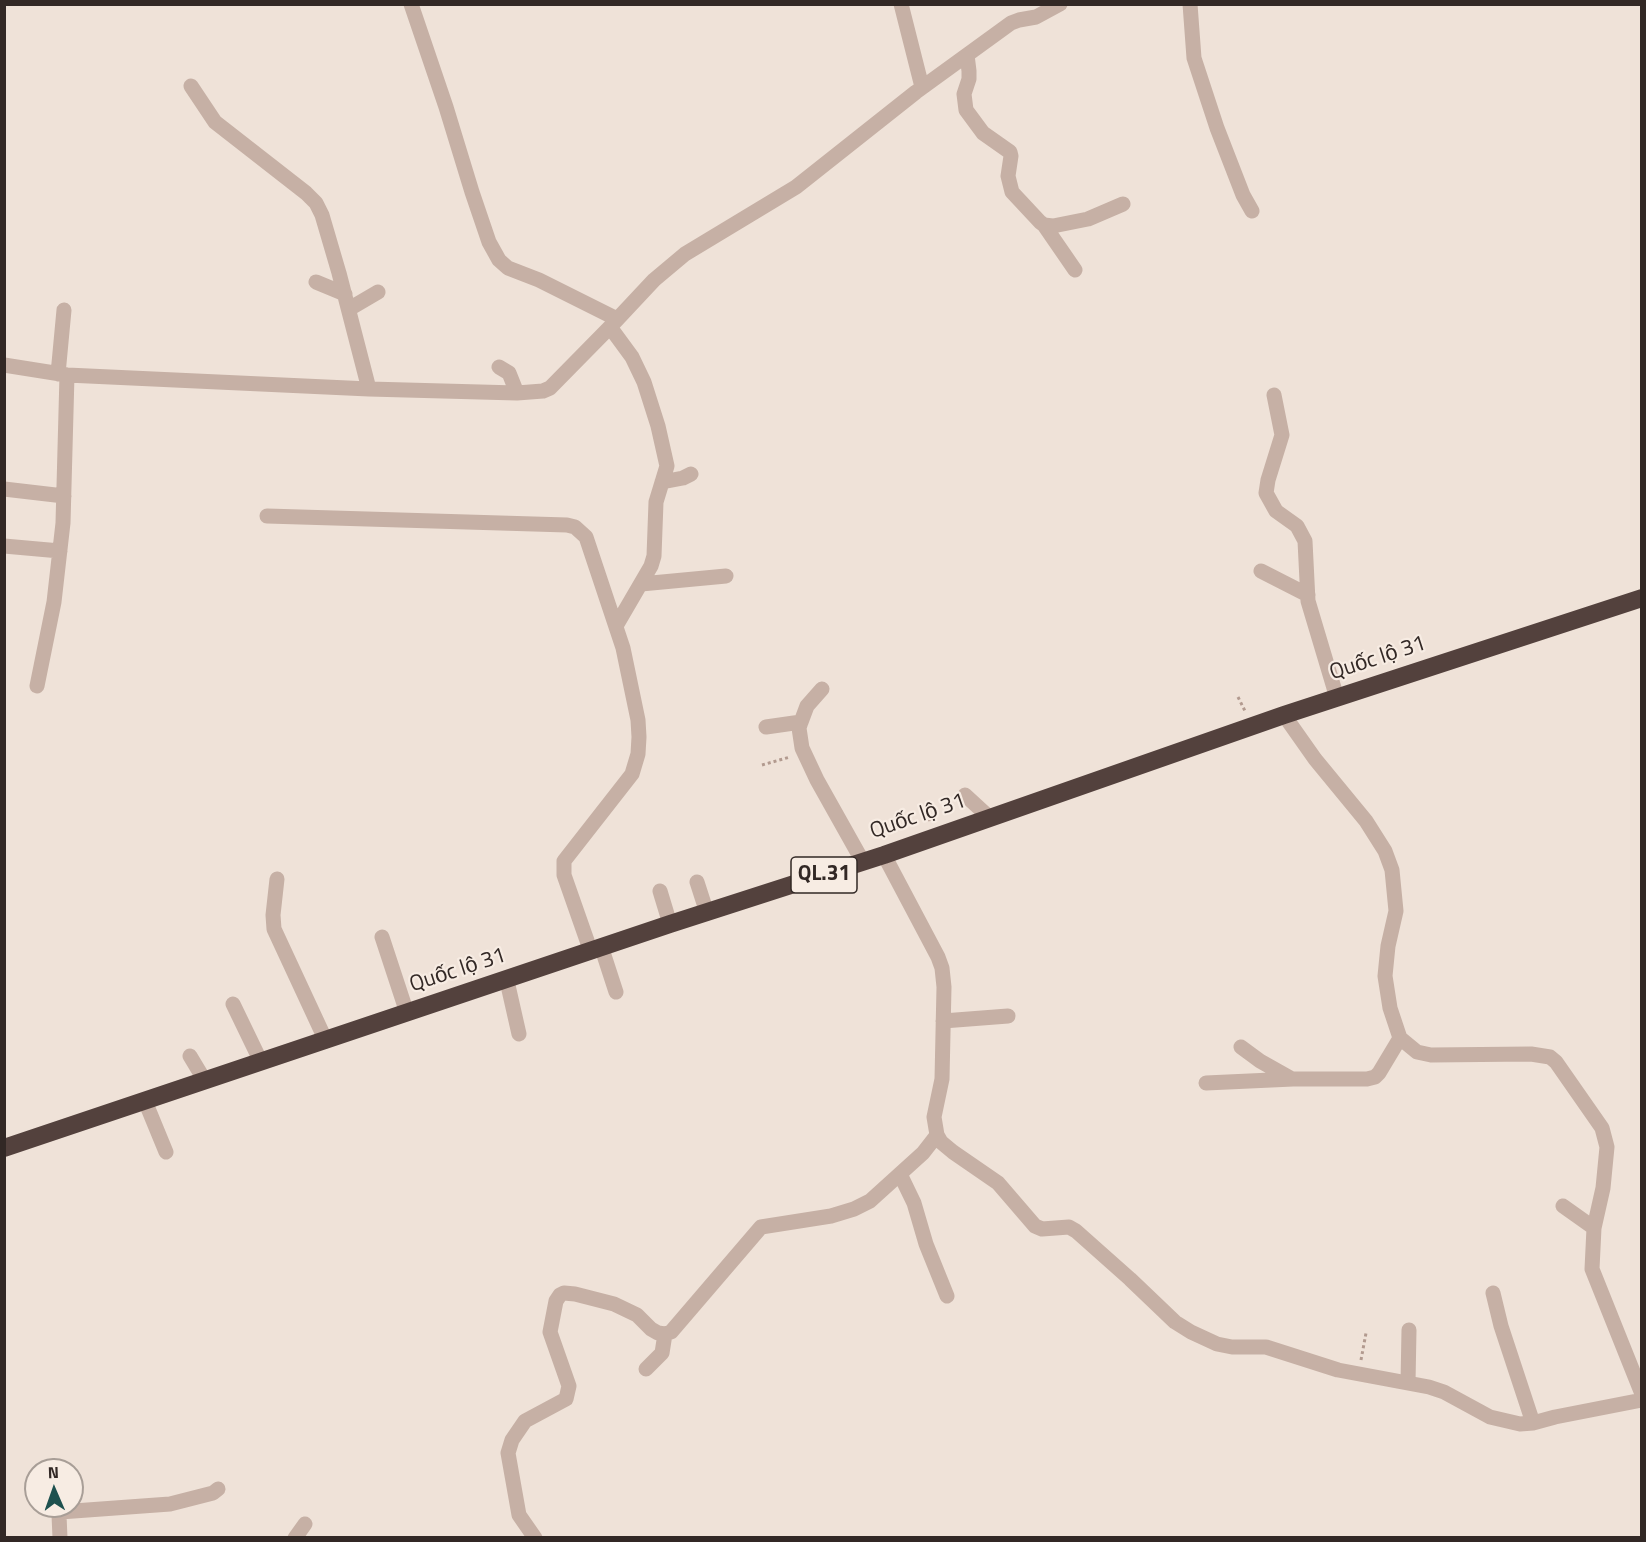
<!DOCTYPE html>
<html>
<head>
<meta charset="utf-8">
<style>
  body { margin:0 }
  #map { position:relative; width:1646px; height:1542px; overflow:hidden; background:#efe2d8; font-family:"Titillium Web",sans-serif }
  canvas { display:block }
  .frame { position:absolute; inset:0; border:6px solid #322825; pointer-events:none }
  .north { position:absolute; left:24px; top:1458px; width:60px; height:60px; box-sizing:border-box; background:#f7ece3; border:2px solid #a89e97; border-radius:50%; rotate:358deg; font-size:16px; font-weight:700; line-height:24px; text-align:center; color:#322825 }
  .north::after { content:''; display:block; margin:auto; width:21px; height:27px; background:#1e514f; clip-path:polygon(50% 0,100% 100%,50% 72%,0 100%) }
</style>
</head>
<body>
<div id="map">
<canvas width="1646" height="1542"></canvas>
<div class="frame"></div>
<div class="north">N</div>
</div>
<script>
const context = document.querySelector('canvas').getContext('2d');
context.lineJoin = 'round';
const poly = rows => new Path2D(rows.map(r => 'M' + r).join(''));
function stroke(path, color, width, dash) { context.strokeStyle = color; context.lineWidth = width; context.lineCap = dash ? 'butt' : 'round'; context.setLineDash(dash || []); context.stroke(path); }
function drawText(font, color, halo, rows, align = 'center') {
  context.font = font + ' "Titillium Web",sans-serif'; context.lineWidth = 4.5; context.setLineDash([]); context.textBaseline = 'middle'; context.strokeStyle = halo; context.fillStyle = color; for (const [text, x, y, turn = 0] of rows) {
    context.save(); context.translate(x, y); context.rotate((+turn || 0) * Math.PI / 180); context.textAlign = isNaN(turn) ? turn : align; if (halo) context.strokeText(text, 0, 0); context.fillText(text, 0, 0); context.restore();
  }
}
stroke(poly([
  [1238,697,1245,711],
  [762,765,790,757],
  [927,814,930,821],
  [1361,1360,1366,1333]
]), '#b29a8f', 3, [3, 3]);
stroke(poly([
  [411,4,446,107,472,192,489,242,499,260,508,268,539,280,617,319],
  [901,4,922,87],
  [1190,4,1194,58,1217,128,1243,195,1252,211],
  [967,55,969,71,969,79,964,94,966,110,983,133,1010,152,1011,156,1008,176,1012,192,1040,222,1044,225,1053,226,1088,219,1123,204],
  [191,86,215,122,306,193,316,203,322,215,339,273,369,389],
  [1044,225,1075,270],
  [316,282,345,294],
  [349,309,378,292],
  [610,327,632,357,644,382,658,426,667,466,656,502,654,556,651,566,616,626],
  [4,365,67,375,369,389,517,393,543,391,550,388,610,327,654,280,685,254,796,187,916,92,1011,23,1019,20,1036,17,1060,4],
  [499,367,509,373,517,393],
  [58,374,64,310],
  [1274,395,1282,435,1268,480,1266,493,1276,511,1297,526,1305,541,1308,601,1337,698],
  [662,482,683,478,691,474],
  [4,489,64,496],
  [267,516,567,525,575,527,586,537,623,648,638,720,639,737,638,754,632,774,564,861,564,875,591,952],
  [4,546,60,551],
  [1261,571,1308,595],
  [641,584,726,576],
  [37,686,54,602,63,523,67,375],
  [822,689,807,706,801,722,799,728,802,748,817,780,863,862],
  [1284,715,1315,759,1366,821,1385,851,1392,870,1396,911,1388,946,1385,976,1390,1008,1400,1038,1417,1052,1431,1055,1531,1054,1550,1057,1556,1062,1602,1128,1607,1147,1603,1188,1594,1228,1592,1269,1642,1394],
  [766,727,801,722],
  [965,795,990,818],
  [884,855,938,957,942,968,944,987,942,1079,934,1117,937,1135,941,1142,953,1152,998,1183,1035,1226,1042,1229,1069,1227,1076,1231,1130,1279,1175,1322,1191,1332,1217,1344,1232,1347,1266,1347,1338,1370,1429,1387,1444,1392,1490,1417,1520,1424,1533,1423,1555,1417,1642,1400],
  [277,879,273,915,274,929,326,1041],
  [697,882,707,913],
  [660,891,670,924],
  [382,937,407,1013],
  [602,949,616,992],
  [507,981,519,1034],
  [233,1004,261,1062],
  [943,1021,1008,1016],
  [1241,1047,1260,1061,1292,1079],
  [190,1056,205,1081],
  [1206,1083,1293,1079,1367,1079,1375,1077,1379,1073,1400,1038],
  [145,1101,166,1152],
  [900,1174,914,1203,926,1244,947,1296],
  [1563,1206,1594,1228],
  [1493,1293,1501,1326,1533,1423],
  [646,1369,662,1353,665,1334],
  [1408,1383,1409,1330],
  [60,1538,59,1515,60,1512,170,1504,213,1493,218,1489],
  [295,1538,305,1524],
  [535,1538,519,1515,508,1453,512,1440,525,1421,566,1399,569,1386,550,1332,556,1301,560,1295,564,1293,575,1294,614,1304,637,1315,651,1329,658,1333,665,1334,671,1332,761,1227,831,1216,854,1209,870,1201,923,1153,937,1135]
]), '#c6b0a5', 15);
stroke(poly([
  [4,1148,670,924,884,855,1284,715,1642,598]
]), '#53413d', 18);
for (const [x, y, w] of [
  [824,875,66]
]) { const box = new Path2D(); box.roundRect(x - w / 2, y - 18, w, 36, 4.5); context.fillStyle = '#f7ece3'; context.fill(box); stroke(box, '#322825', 1.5); }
drawText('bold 21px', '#322825', null, [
  ["QL.31",824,875]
]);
drawText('22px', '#322825', '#f7ece3', [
  ["Quốc lộ 31",1378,659,-18],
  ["Quốc lộ 31",918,817,-19],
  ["Quốc lộ 31",458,971,-18]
]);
</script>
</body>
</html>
